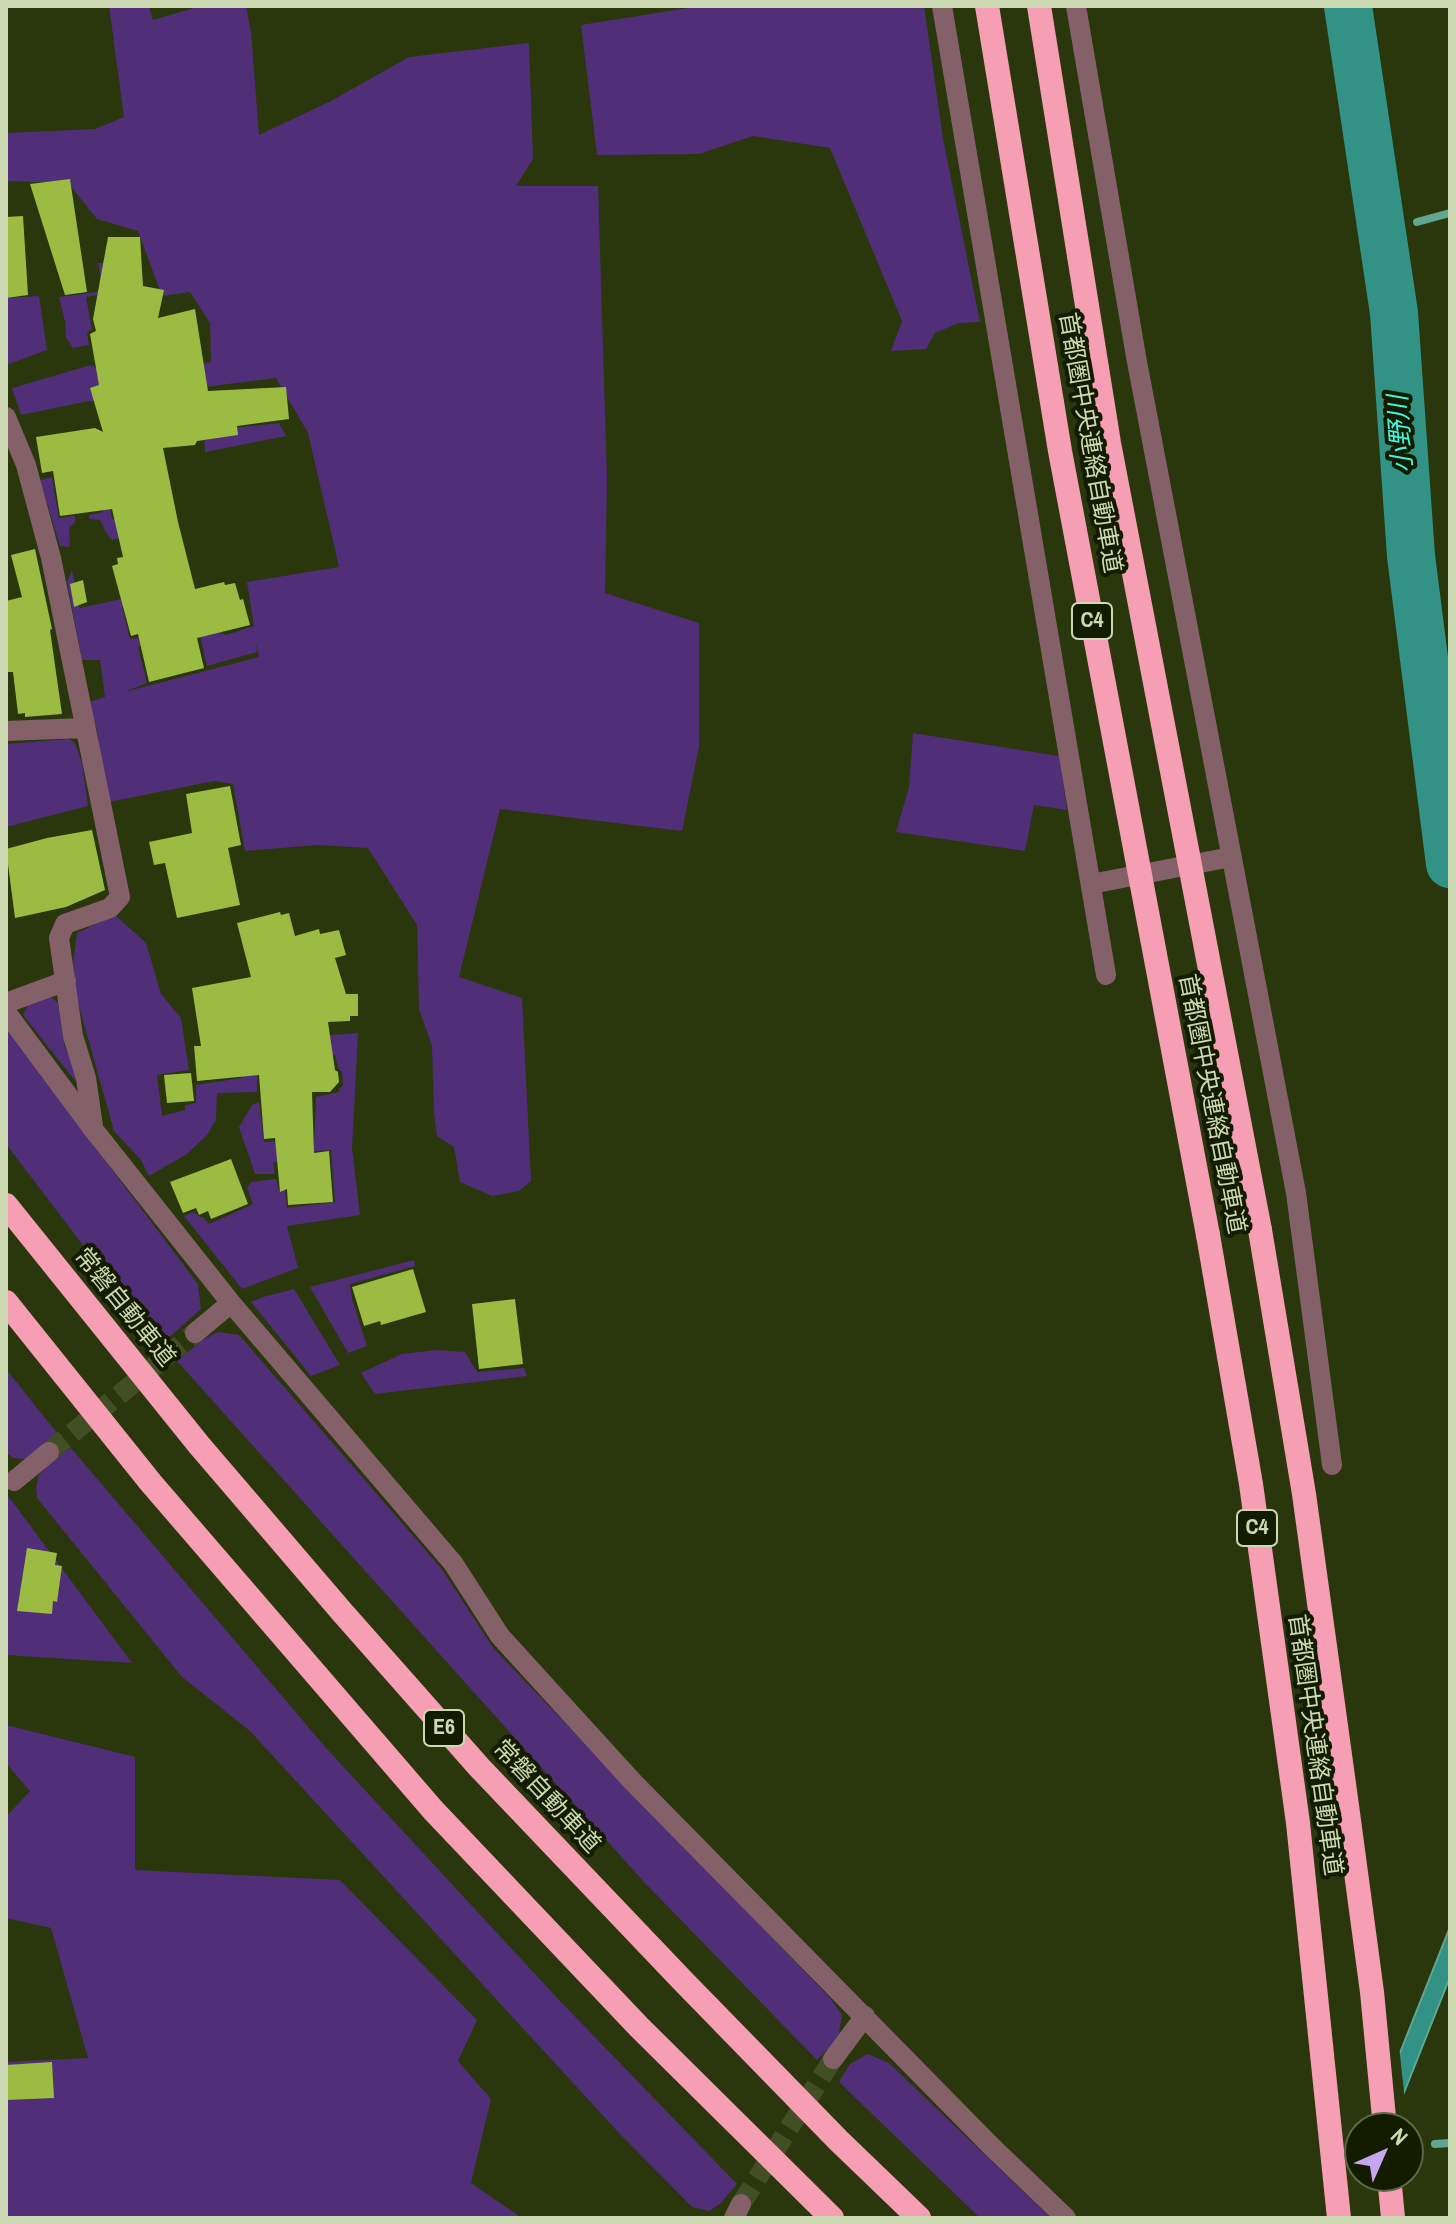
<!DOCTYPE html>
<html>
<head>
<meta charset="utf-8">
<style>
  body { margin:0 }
  #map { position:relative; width:1456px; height:2224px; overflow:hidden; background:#2a360b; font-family:"Archivo Narrow",sans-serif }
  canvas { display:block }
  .frame { position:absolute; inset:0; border:8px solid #ccd9b2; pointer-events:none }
  .north { position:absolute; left:1344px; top:2112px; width:80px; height:80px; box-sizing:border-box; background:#141c00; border:2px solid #5e6847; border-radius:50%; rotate:45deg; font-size:22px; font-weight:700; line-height:32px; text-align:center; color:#ccd9b2 }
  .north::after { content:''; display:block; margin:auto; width:28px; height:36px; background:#c5a6f0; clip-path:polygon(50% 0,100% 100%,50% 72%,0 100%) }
</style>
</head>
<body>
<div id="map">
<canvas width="1456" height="2224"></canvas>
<div class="frame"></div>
<div class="north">N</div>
</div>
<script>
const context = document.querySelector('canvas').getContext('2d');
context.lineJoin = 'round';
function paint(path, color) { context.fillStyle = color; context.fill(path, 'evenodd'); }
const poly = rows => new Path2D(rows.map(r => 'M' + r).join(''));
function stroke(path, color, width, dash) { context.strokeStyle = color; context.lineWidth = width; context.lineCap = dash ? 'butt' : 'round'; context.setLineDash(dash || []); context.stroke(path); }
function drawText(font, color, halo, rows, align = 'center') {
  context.font = font + ' "Archivo Narrow","Noto Sans JP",sans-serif'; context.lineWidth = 8; context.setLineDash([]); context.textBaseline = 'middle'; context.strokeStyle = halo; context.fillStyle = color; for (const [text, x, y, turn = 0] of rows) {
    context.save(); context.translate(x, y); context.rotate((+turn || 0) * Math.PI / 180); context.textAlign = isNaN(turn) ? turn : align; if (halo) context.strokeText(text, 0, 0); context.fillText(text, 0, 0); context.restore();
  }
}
paint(poly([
  [109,6,149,6,153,20,194,8,194,6,246,6,251,32,259,135,331,101,409,57,529,43,533,159,516,186,598,186,607,479,605,593,699,623,699,747,682,831,500,809,459,977,522,998,531,1181,519,1191,492,1196,460,1182,454,1147,437,1136,434,1113,432,1046,419,1009,417,925,368,848,317,845,245,851,233,784,214,781,109,802,100,759,98,735,89,702,105,697,100,660,82,660,67,582,72,570,80,608,194,583,195,588,122,607,130,639,143,637,145,643,138,647,147,683,124,692,259,657,256,642,257,652,207,666,196,620,226,635,254,626,247,582,339,567,308,433,276,378,84,402,21,415,12,388,91,365,104,373,166,373,211,362,210,323,190,292,162,296,138,231,97,219,68,183,6,181,6,133,95,129,124,117],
  [701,6,924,6,943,139,980,322,959,323,935,333,926,349,891,351,902,321,830,148,753,136,699,154,597,155,581,25],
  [138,261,121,291,86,297,92,329,87,332,89,345,73,348,66,338,65,322,59,297,97,292,102,285,98,263],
  [39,296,47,350,6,365,6,298],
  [279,423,286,436,205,452,204,431],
  [103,475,112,519,142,517,127,537,112,540,107,534,100,520,89,519,89,515,103,512,98,476],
  [52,477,59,518,75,516,75,522,69,528,70,547,60,546,40,480],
  [913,733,1059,756,1067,810,1034,805,1025,851,896,832,909,787],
  [69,739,75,743,82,763,88,806,6,827,6,744],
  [115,915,146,943,161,994,181,1018,189,1070,157,1075,162,1116,185,1110,185,1105,196,1103,196,1085,241,1078,237,1041,258,1058,257,1092,217,1093,216,1119,208,1134,187,1154,149,1176,141,1160,114,1131,77,999,73,963,77,933],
  [51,997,58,1003,65,1047,77,1074,76,1082,23,1015,28,1005],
  [6,1029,198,1284,201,1309,163,1343,120,1294,6,1144],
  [358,1033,352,1148,360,1215,287,1226,298,1268,242,1289,184,1216,194,1212,200,1217,203,1217,209,1224,253,1204,247,1187,252,1182,276,1179,279,1190,285,1190,287,1208,335,1202,331,1150,280,1154,281,1161,273,1163,275,1174,255,1174,239,1127,252,1105,259,1102,264,1142,294,1140,296,1147,314,1146,316,1097,339,1092,339,1089,343,1085,342,1072,338,1068,335,1055,297,1056,295,1038],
  [414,1260,415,1266,350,1284,352,1299,367,1346,348,1353,310,1287],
  [294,1289,340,1365,311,1376,251,1302,263,1297],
  [218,1332,239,1335,441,1568,494,1649,830,1998,842,2015,838,2039,817,2060,643,1881,177,1361,201,1341],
  [436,1350,465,1352,477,1372,524,1368,527,1376,375,1394,361,1373,402,1354],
  [6,1369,57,1433,41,1449,25,1459,13,1458,6,1452],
  [71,1448,327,1749,559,2000,737,2184,720,2204,709,2211,692,2207,619,2133,250,1731,182,1677,37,1498,36,1487,39,1475,52,1460],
  [6,1493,132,1663,6,1655],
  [6,1725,135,1757,135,1870,340,1880,477,2020,458,2061,491,2099,471,2183,522,2218,6,2218,6,2062,88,2058,51,1928,6,1918,6,1817,30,1791,6,1763],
  [868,2054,889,2063,1051,2218,980,2218,839,2082,850,2064]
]), '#512e78');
const water = poly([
  [1450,1927,1450,1977,1390,2128,1370,2128,1450,1927]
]);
paint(water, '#329285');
stroke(water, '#60a792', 2);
paint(poly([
  [1399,2046,1405,2101,1394,2128,1366,2128],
  [1360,2150,1360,2176,1375,2176,1359,2218,1331,2218,1356,2152]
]), '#2a360b');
stroke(poly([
  [1417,222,1450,213],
  [1435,2144,1450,2143]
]), '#60a792', 8);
stroke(poly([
  [1348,6,1394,313,1411,556,1450,864]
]), '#329285', 48);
paint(poly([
  [70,179,87,292,65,295,30,184],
  [23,216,28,295,6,298,6,217],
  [108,237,140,237,143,286,164,290,158,318,195,309,208,391,286,387,289,419,237,426,238,435,197,441,195,445,163,448,178,522,195,589,224,582,225,585,235,583,240,600,243,599,250,625,197,638,204,668,149,682,138,634,131,636,112,566,118,564,117,558,123,557,112,509,60,516,53,471,42,473,36,437,95,428,103,432,90,388,99,385,90,334,96,331,93,319],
  [35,549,52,629,50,630,62,714,25,717,25,713,18,714,13,672,6,672,6,601,22,597,11,555],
  [83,580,87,602,74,607,70,584],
  [230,786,241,845,228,848,240,905,177,918,165,863,154,865,149,842,192,833,186,794],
  [92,830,105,890,66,907,15,918,6,849,47,838],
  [280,912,281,915,289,913,295,936,319,929,320,934,339,930,346,955,335,958,346,994,358,994,358,1016,350,1016,350,1021,328,1022,335,1070,338,1072,339,1082,330,1092,312,1092,314,1153,329,1151,333,1202,288,1205,287,1189,280,1192,275,1138,264,1139,259,1075,197,1081,194,1046,201,1046,192,988,251,977,237,923],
  [191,1073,194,1101,167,1103,164,1075],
  [231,1159,248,1204,211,1219,208,1211,199,1215,196,1208,183,1213,170,1182],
  [413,1269,426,1312,381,1325,380,1321,364,1326,352,1287],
  [515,1299,523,1364,479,1369,472,1304],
  [27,1548,57,1553,55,1565,62,1566,57,1602,53,1601,52,1614,17,1611],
  [52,2062,54,2098,6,2100,6,2065]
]), '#9bbb43');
stroke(poly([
  [49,1452,195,1333],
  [741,2204,833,2059]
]), '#424e24', 20, [20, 10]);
stroke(poly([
  [942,6,1106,975],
  [1076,6,1137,362,1296,1193,1332,1465],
  [6,417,26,465,51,558,120,897,110,908,65,924,59,938,73,1036,86,1078,93,1126],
  [6,731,84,728],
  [1091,884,1231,857],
  [6,1003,66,981],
  [6,1012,93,1129,231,1303,453,1563,500,1636,633,1782,991,2146,1066,2218],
  [195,1333,231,1303],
  [14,1481,49,1452],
  [833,2059,865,2016],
  [734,2218,741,2204]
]), '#846068', 20);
stroke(poly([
  [6,1205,199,1445,342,1612,479,1767,682,1980,839,2141,919,2218],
  [1260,1230,1304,1494,1348,1813,1372,1992,1385,2128],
  [1208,1235,1251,1484,1298,1823,1339,2218],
  [6,1302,151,1483,433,1810,639,2027,832,2218],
  [1389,2176,1393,2218]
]), '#f69eb4', 24);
stroke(poly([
  [987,6,1060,451,1208,1235],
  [1039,6,1109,443,1260,1230]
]), '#f69eb4', 24);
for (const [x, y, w] of [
  [1092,621,40],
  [1257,1528,40],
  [444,1728,40]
]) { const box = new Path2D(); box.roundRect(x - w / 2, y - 18, w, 36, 6); context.fillStyle = '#141c00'; context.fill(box); stroke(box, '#ccd9b2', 2); }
drawText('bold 22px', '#ccd9b2', null, [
  ["C4",1092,621],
  ["C4",1257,1528],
  ["E6",444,1728]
]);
drawText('24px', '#ccd9b2', '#141c00', [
  ["首都圏中央連絡自動車道",1089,443,80],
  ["首都圏中央連絡自動車道",1211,1104,79],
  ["常磐自動車道",124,1308,51],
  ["首都圏中央連絡自動車道",1314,1745,82],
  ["常磐自動車道",546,1797,47]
]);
drawText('italic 26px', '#3ff6e0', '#141c00', [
  ["小野川",1402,434,-94]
]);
</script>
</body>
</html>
